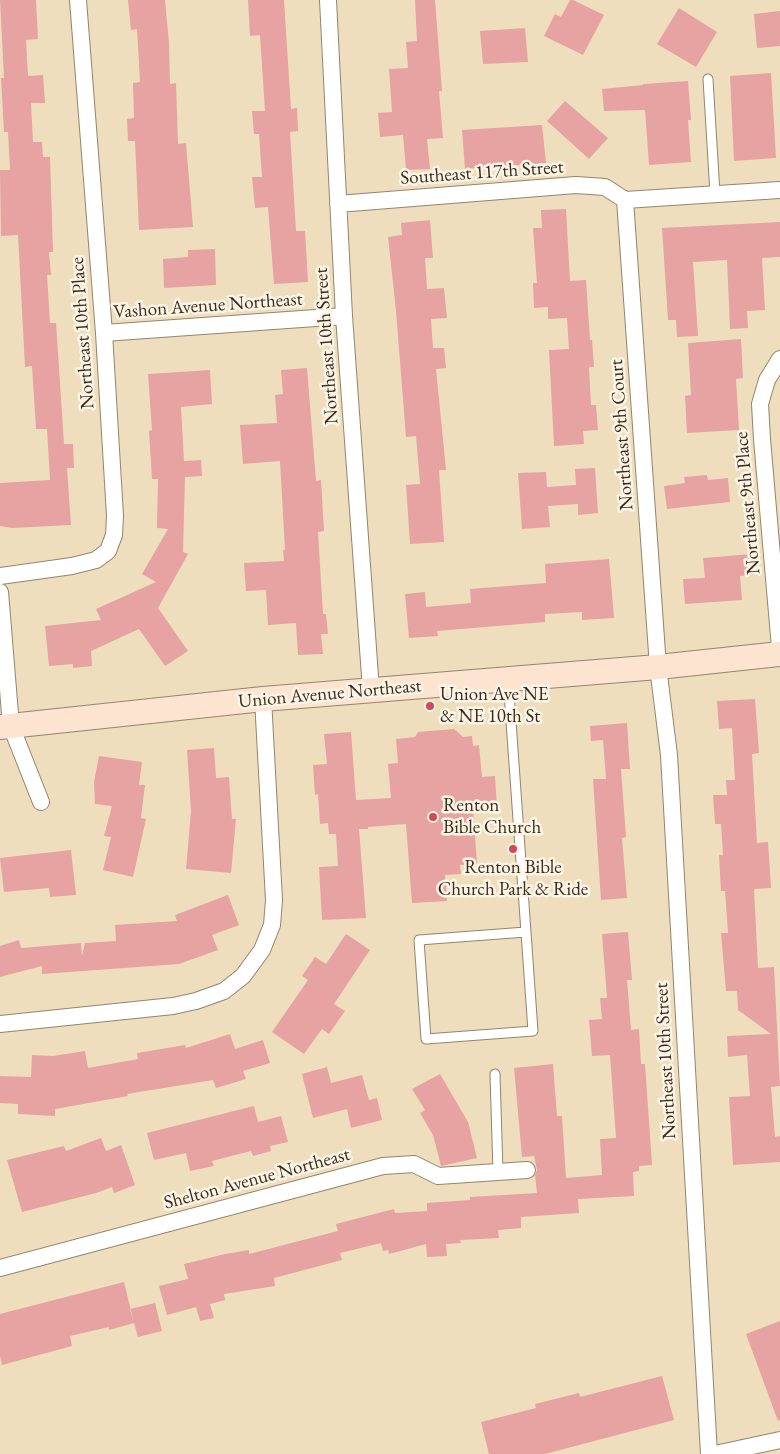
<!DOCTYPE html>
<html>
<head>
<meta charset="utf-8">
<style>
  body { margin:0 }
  canvas { display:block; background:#eedebd }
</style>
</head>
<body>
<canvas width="780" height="1454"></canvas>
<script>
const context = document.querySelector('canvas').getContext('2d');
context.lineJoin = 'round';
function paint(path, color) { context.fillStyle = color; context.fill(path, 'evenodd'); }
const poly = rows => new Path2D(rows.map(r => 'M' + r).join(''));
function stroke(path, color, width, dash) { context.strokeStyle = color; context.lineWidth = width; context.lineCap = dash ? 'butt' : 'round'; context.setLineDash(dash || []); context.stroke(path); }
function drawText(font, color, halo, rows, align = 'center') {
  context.font = font + ' "EB Garamond",serif'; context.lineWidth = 5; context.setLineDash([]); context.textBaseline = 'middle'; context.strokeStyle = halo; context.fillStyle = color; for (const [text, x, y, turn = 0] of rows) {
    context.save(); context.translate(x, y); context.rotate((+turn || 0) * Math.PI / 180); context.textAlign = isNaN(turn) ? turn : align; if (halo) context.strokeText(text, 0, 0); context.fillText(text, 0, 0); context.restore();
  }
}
paint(poly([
  [0,0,36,0,38,39,26,40,28,76,43,75,45,103,31,103,33,142,42,142,43,157,50,157,53,252,49,252,51,275,47,275,50,323,56,323,64,444,73,444,74,468,67,468,71,525,12,528,0,526,0,483,50,480,47,429,36,429,32,366,25,367,18,235,1,236,0,170,10,170,8,132,4,132,1,78,4,78],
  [128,0,165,0,169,43,170,84,176,83,178,144,186,143,193,227,139,230,135,141,128,141,127,119,134,118,133,83,140,82,137,29,131,30],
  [248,0,284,0,291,109,297,108,298,131,290,132,296,231,305,231,308,282,274,284,268,207,255,208,252,177,262,177,259,134,254,134,252,111,265,111,260,35,250,36],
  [415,0,435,0,442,91,439,91,443,138,427,139,430,169,406,170,403,135,380,137,378,113,392,112,389,69,408,68,406,42,417,41],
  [570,0,573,0,604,15,583,55,544,36,555,14,561,17],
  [679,8,717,32,696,67,657,44],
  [780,11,780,46,757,48,754,14],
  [525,28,528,62,483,64,480,31],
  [771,73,776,158,734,161,730,76],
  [688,81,691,120,688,120,691,162,649,165,645,110,604,111,602,89,643,85,643,84],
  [565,101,608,138,589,159,547,121],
  [542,125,546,163,465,169,462,130],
  [566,209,570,281,586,280,590,340,592,340,594,367,589,367,591,405,596,405,598,430,583,431,584,444,554,446,549,350,569,349,567,318,548,319,548,307,534,308,533,283,537,283,533,228,542,228,541,210],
  [430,220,433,258,425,258,427,289,444,288,447,318,431,319,433,348,444,348,446,368,436,369,446,470,439,470,444,542,410,544,406,485,420,484,416,436,406,437,396,311,388,237,402,235,401,223],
  [780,222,780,257,762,258,765,310,747,311,748,328,730,329,727,260,693,262,698,336,677,337,676,320,668,320,662,228],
  [215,249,216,285,164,288,163,259,188,257,188,250],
  [741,339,743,378,736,379,739,430,687,433,685,396,691,395,688,343],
  [307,368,316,481,321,480,324,531,318,532,323,614,326,614,328,634,321,634,323,654,298,655,296,623,268,625,266,590,246,591,244,563,284,561,283,550,285,550,280,461,243,464,240,425,277,423,275,395,283,394,281,370],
  [210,370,212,404,181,407,184,461,201,460,202,476,185,477,183,552,188,554,158,608,188,651,165,666,139,629,91,651,92,666,73,668,73,664,49,666,45,626,101,620,96,609,156,582,142,574,168,529,157,528,158,479,152,479,149,431,152,430,148,374],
  [595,468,598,513,578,515,578,504,548,506,550,527,522,529,518,473,546,472,547,487,576,485,575,469],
  [707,475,708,480,728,478,730,502,667,509,664,486,685,483,684,477],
  [752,554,754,575,740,576,742,600,685,604,683,579,705,578,703,558],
  [609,559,614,618,582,620,582,612,545,614,545,622,437,631,438,636,409,638,405,594,425,592,426,607,471,603,470,589,546,583,545,564],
  [755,699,759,753,752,754,757,843,768,842,771,888,754,889,758,968,774,967,780,1086,771,1087,775,1137,780,1136,780,1162,733,1165,729,1097,750,1096,747,1055,728,1057,727,1036,771,1034,738,1010,737,991,726,991,721,933,728,933,725,891,721,891,719,855,723,855,721,824,715,824,713,795,727,795,726,780,735,780,732,728,719,729,717,701],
  [627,723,630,769,621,769,626,837,622,838,627,898,601,900,593,779,606,779,603,740,591,741,590,726],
  [454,729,463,737,472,736,473,746,479,745,482,777,495,776,497,808,473,810,477,864,460,865,461,874,445,875,447,901,412,903,406,824,368,827,368,829,359,829,366,918,322,920,319,867,338,866,336,834,329,834,328,823,320,824,318,794,315,795,313,765,327,764,324,734,351,732,356,800,391,798,388,764,398,763,396,739,415,737,418,732],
  [214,748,216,778,229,777,232,819,236,819,231,873,186,869,191,811,187,750],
  [99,756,142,762,139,785,145,785,141,818,146,819,133,877,103,870,111,837,104,836,112,806,95,804,94,782],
  [71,850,76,895,50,897,49,888,4,892,0,858],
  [228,895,239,925,212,935,218,950,179,964,42,974,42,966,0,977,0,946,19,940,21,948,81,943,82,956,85,943,116,941,115,925,177,921,175,915],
  [628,932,632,980,627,980,631,1030,639,1029,641,1064,645,1064,652,1165,639,1166,639,1171,633,1172,634,1196,578,1199,579,1213,521,1217,521,1228,498,1230,499,1238,460,1240,461,1243,446,1244,447,1256,427,1257,426,1244,389,1254,388,1250,383,1251,381,1243,340,1253,342,1260,274,1278,275,1286,224,1294,225,1300,210,1304,214,1318,200,1321,196,1307,167,1315,159,1286,188,1279,184,1264,225,1254,249,1250,249,1254,338,1231,336,1224,394,1209,395,1213,427,1211,427,1203,470,1200,470,1197,537,1193,535,1175,537,1170,534,1156,522,1157,514,1068,553,1064,557,1116,562,1116,566,1178,602,1175,600,1139,616,1138,610,1055,592,1056,589,1020,602,1019,600,998,607,998,602,934],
  [346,934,370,950,334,1004,345,1011,329,1034,322,1029,304,1054,272,1032,308,980,302,976,315,957,326,964],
  [230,1034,235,1049,263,1040,270,1063,243,1071,246,1079,216,1088,213,1080,127,1094,128,1096,55,1109,55,1116,18,1114,18,1104,0,1103,0,1076,31,1077,32,1055,53,1056,85,1051,88,1068,138,1059,137,1053,185,1045,186,1048],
  [327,1067,331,1083,362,1075,369,1100,377,1098,382,1120,351,1128,347,1109,313,1118,302,1074],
  [440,1074,468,1122,477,1158,441,1166,433,1135,420,1113,425,1110,412,1089],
  [254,1106,258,1122,281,1116,288,1142,270,1146,271,1151,253,1156,251,1151,212,1161,214,1166,190,1171,186,1153,154,1160,147,1133],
  [101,1138,106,1151,121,1145,135,1185,114,1193,112,1187,96,1193,22,1212,7,1160,64,1146,66,1151],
  [124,1282,134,1323,109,1330,109,1327,70,1336,72,1346,2,1365,0,1356,0,1314],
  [155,1303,162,1331,138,1337,130,1309],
  [780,1321,780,1420,778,1421,746,1334],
  [662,1376,674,1420,545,1454,489,1454,481,1422,536,1408,535,1404,579,1393,580,1397]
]), '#e7a3a1');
const lane = poly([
  [708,79,715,194],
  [508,679,533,1031,426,1039,419,940,526,932],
  [495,1074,498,1172]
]);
const street = poly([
  [328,0,344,316,371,690],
  [625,200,658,667,669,755,709,1454],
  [625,200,780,190],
  [338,204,576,185,605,187,625,200],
  [104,333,344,316],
  [780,359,767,380,760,404,762,439,780,648],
  [0,576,72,566,96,560,108,551,114,535,115,516,104,333,78,0],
  [0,592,11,726,41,802],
  [0,1024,173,1006,196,1001,224,991,243,976,262,950,272,925,274,900,263,699],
  [0,1268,383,1166,414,1164,438,1176,527,1170],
  [715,1454,780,1440]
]);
const secondary = poly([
  [0,727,263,699,658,667,780,654]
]);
stroke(lane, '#94846e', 11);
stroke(street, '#94846e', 18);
stroke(secondary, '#94846e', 26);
stroke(lane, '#fff', 9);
stroke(street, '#fff', 16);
stroke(secondary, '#fde4d1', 24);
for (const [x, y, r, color] of [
  [430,706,5,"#d1495b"],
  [433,817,5,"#d1495b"],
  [513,849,5,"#d1495b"]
]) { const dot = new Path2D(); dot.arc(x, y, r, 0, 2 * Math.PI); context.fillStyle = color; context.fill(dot); stroke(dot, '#fcf5e5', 2); }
drawText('19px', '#3b2a1e', '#fcf5e5', [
  ["Southeast 117th Street",482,173,-4],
  ["Vashon Avenue Northeast",208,306,-4],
  ["Northeast 10th Place",83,333,-94],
  ["Northeast 10th Street",327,346,-94],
  ["Northeast 9th Court",622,435,-94],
  ["Northeast 9th Place",748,503,-95],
  ["Union Avenue Northeast",330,694,-5],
  ["Northeast 10th Street",666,1061,-93],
  ["Shelton Avenue Northeast",257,1179,-15]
]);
drawText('19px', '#3b2a1e', '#fcf5e5', [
  ["Union Ave NE",440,695],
  ["& NE 10th St",440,717],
  ["Renton",443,806],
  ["Bible Church",443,828],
  ["Renton Bible",513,868,"center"],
  ["Church Park & Ride",513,890,"center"]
], 'left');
</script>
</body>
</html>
